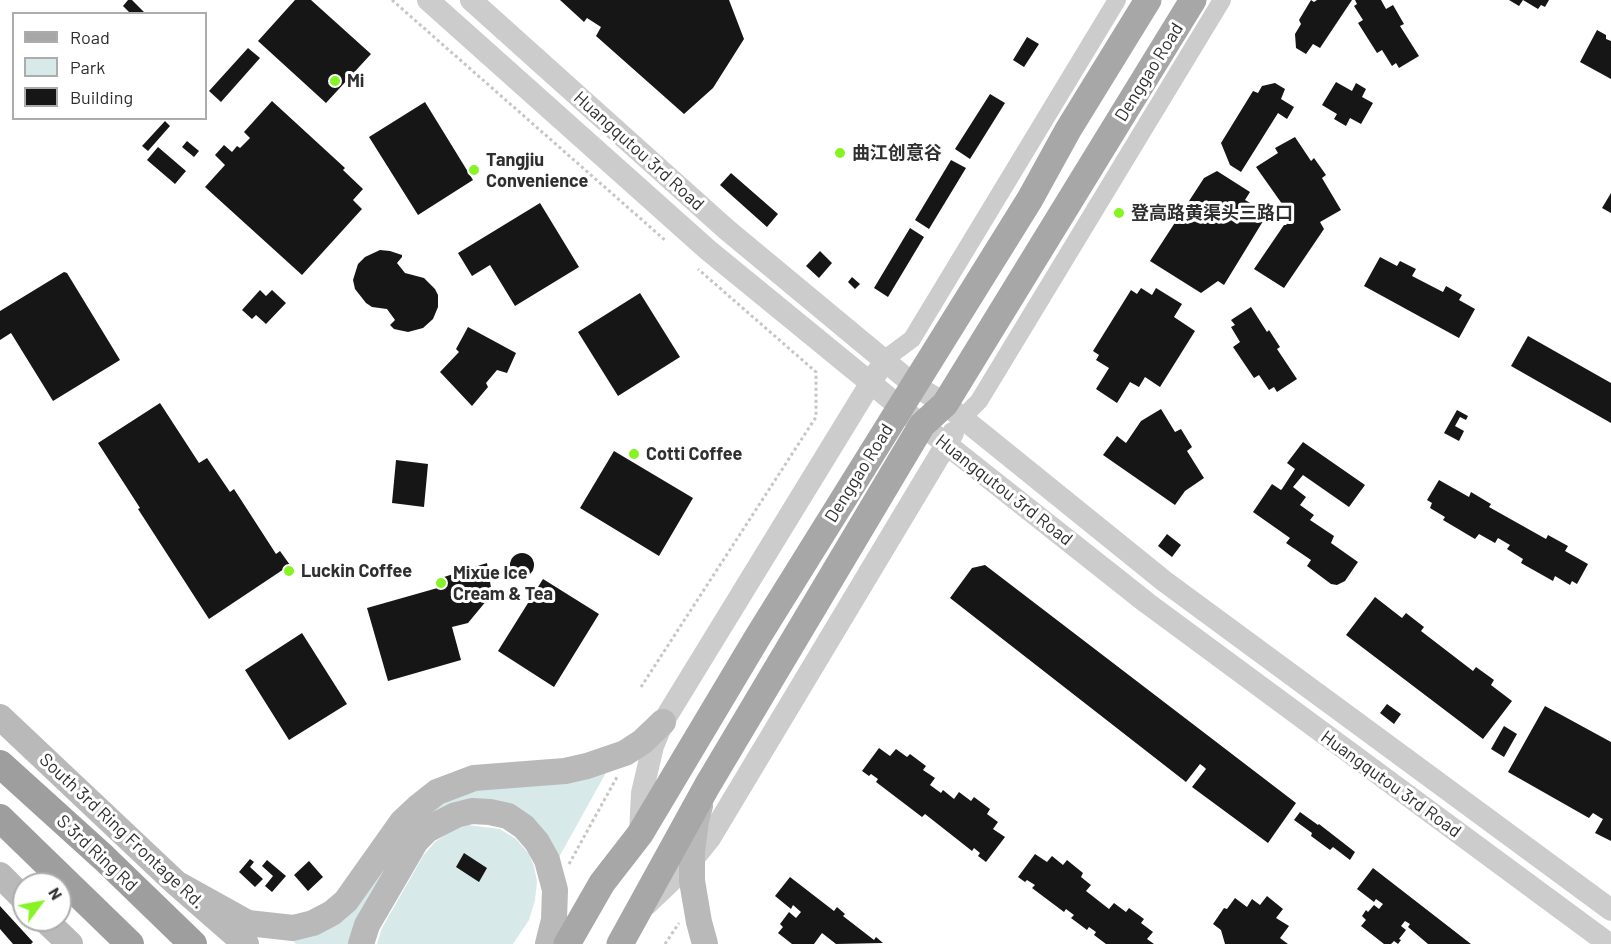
<!DOCTYPE html>
<html>
<head>
<meta charset="utf-8">
<style>
  body { margin:0 }
  #map { position:relative; width:1611px; height:944px; overflow:hidden; background:#fff; font-family:Barlow,sans-serif }
  canvas { display:block }
  .legend { position:absolute; left:12px; top:12px; width:195px; height:108px; box-sizing:border-box; background:#fff; border:2px solid #acacac; margin:0; padding:8px 10px; list-style:none; font-size:18px; color:#2f2f2f }
  .legend li { display:flex; align-items:center; gap:12px; height:30px }
  .legend b { width:30px; border:2px solid #acacac }
  .north { position:absolute; left:12px; top:872px; width:60px; height:60px; box-sizing:border-box; background:#fff; border:2px solid #acacac; border-radius:50%; rotate:58deg; font-size:16px; font-weight:700; line-height:24px; text-align:center; color:#2f2f2f }
  .north::after { content:''; display:block; margin:auto; width:21px; height:27px; background:#87f324; clip-path:polygon(50% 0,100% 100%,50% 72%,0 100%) }
</style>
</head>
<body>
<div id="map">
<canvas width="1611" height="944"></canvas>
<ul class="legend">
<li><b style="height:8px;background:#a7a7a7"></b>Road</li>
<li><b style="height:16px;background:#d8e9ea"></b>Park</li>
<li><b style="height:16px;background:#161616"></b>Building</li>
</ul>
<div class="north">N</div>
</div>
<script>
const context = document.querySelector('canvas').getContext('2d');
context.lineJoin = 'round';
function paint(path, color) { context.fillStyle = color; context.fill(path, 'evenodd'); }
const poly = rows => new Path2D(rows.map(r => 'M' + r).join(''));
function stroke(path, color, width, dash) { context.strokeStyle = color; context.lineWidth = width; context.lineCap = dash ? 'butt' : 'round'; context.setLineDash(dash || []); context.stroke(path); }
function drawText(font, color, halo, rows, align = 'center') {
  context.font = font + ' Barlow,"Noto Sans SC",sans-serif'; context.lineWidth = 6; context.setLineDash([]); context.textBaseline = 'middle'; context.strokeStyle = halo; context.fillStyle = color; for (const [text, x, y, turn = 0] of rows) {
    context.save(); context.translate(x, y); context.rotate((+turn || 0) * Math.PI / 180); context.textAlign = isNaN(turn) ? turn : align; if (halo) context.strokeText(text, 0, 0); context.fillText(text, 0, 0); context.restore();
  }
}
paint(poly([
  [607,771,558,859,511,808,408,836,373,890,348,944,296,944,290,938,402,835,458,791],
  [468,825,500,829,516,839,529,854,534,866,537,882,535,900,529,920,513,944,377,944,382,928,423,856,435,842,452,830]
]), '#d8e9ea');
paint(poly([
  [128,0,132,0,146,14,131,14,123,6],
  [295,0,311,0,371,54,326,103,258,41],
  [560,0,729,0,744,39,713,88,684,114,596,36,601,27,587,18,584,22],
  [1311,0,1314,2,1317,0,1352,0,1320,48,1313,44,1306,54,1296,48,1295,34,1301,24,1299,20],
  [1355,0,1381,0,1386,9,1393,5,1404,24,1400,26,1419,56,1399,68,1396,63,1392,66,1382,50,1377,53,1358,23,1363,20,1354,6,1357,4],
  [1509,0,1549,0,1545,7,1541,5,1538,9,1523,0,1519,6],
  [1597,30,1606,35,1606,39,1611,41,1611,79,1580,62],
  [1027,37,1039,44,1024,67,1013,60],
  [248,48,260,58,221,102,209,91],
  [1336,82,1352,91,1356,83,1366,89,1362,97,1373,103,1361,124,1350,118,1346,126,1334,119,1337,114,1322,105],
  [1275,83,1285,89,1281,99,1294,107,1287,119,1278,113,1241,172,1230,165,1221,143,1253,91,1258,93,1262,86],
  [990,94,1005,103,970,159,955,149],
  [272,101,345,168,343,170,363,189,353,200,362,209,302,275,205,187,225,165,215,155,224,145,232,152,237,146,240,148,250,138,244,132],
  [425,102,473,180,418,215,369,137],
  [165,121,170,126,148,151,142,146],
  [1295,137,1311,161,1314,158,1326,175,1322,178,1341,210,1320,222,1324,229,1284,288,1254,269,1284,225,1286,225,1292,218,1256,167,1278,153,1275,148],
  [187,141,199,151,194,157,182,147],
  [158,147,186,171,175,184,147,160],
  [951,160,966,168,929,229,915,220],
  [1217,171,1250,192,1245,200,1268,213,1224,285,1218,281,1201,293,1150,261,1204,178],
  [731,173,778,214,767,227,720,185],
  [1611,193,1611,213,1602,208],
  [540,203,579,267,515,306,490,265,472,276,458,253],
  [910,228,924,237,888,297,874,288],
  [380,250,390,251,402,255,402,257,397,263,405,273,424,278,435,289,438,295,438,307,433,319,423,328,408,332,394,329,390,325,395,320,387,309,372,307,366,303,355,289,353,280,358,264,365,257],
  [820,251,832,263,819,278,806,266],
  [1380,257,1397,266,1400,261,1416,269,1412,276,1443,292,1446,286,1462,295,1459,300,1475,309,1459,338,1364,286],
  [64,272,67,273,120,360,53,401,11,333,0,340,0,311],
  [852,277,860,284,855,289,848,282],
  [1141,288,1152,295,1156,288,1182,304,1174,317,1195,331,1160,387,1145,377,1139,387,1130,382,1117,403,1096,389,1109,368,1096,360,1099,355,1093,351,1131,290,1137,294],
  [260,290,266,296,272,290,286,303,266,324,256,315,252,319,242,310],
  [640,293,680,357,618,396,578,332],
  [1251,307,1267,332,1269,330,1280,347,1277,349,1297,379,1277,392,1274,387,1269,390,1259,375,1254,378,1233,347,1240,342,1231,327,1235,325,1231,320],
  [468,327,516,353,507,373,497,370,486,383,488,387,472,406,440,372,459,352,456,349],
  [1528,336,1611,383,1611,423,1511,366],
  [160,403,199,463,207,458,230,492,234,489,276,554,280,551,290,565,209,619,138,509,140,508,98,443],
  [1161,409,1175,432,1181,429,1192,447,1187,451,1204,478,1185,491,1175,505,1103,455,1117,436,1126,443,1141,421],
  [1457,410,1468,416,1466,420,1460,417,1455,426,1464,431,1459,441,1444,433],
  [1303,442,1365,485,1349,507,1303,475,1293,487,1306,497,1300,505,1314,515,1310,520,1334,536,1331,543,1358,562,1345,581,1337,585,1331,584,1307,566,1311,560,1286,543,1290,538,1253,512,1272,484,1281,490,1282,489,1295,469,1287,463],
  [614,451,693,498,659,556,580,508],
  [396,460,428,464,424,507,392,503],
  [1439,480,1469,497,1471,492,1491,504,1489,507,1546,539,1548,535,1568,546,1565,551,1588,564,1577,584,1572,581,1570,585,1555,576,1553,581,1521,563,1523,559,1507,549,1510,545,1498,538,1495,543,1479,534,1475,539,1443,520,1445,517,1430,508,1432,503,1427,500],
  [1167,534,1181,545,1172,557,1158,546],
  '510 565a12 12 0 1 1 24 0a12 12 0 1 1-24 0Z',
  [487,563,492,594,468,623,452,627,461,660,388,681,367,608,441,587,440,579,441,578],
  [985,565,1296,803,1268,843,1192,787,1206,769,1204,767,1200,764,1186,782,950,598,972,568],
  [543,579,599,614,554,687,498,651],
  [1375,597,1402,618,1406,613,1424,627,1421,631,1473,671,1476,667,1494,680,1491,685,1512,701,1483,739,1346,635],
  [302,633,347,704,289,740,245,670],
  [1387,704,1401,714,1394,724,1380,713],
  [1545,706,1611,742,1611,841,1595,833,1603,819,1601,818,1593,813,1589,818,1508,772],
  [1504,726,1517,734,1504,757,1491,749],
  [879,748,890,756,896,749,907,757,910,754,926,766,923,770,935,778,930,785,941,793,943,790,954,799,959,792,971,801,974,797,990,809,987,814,998,822,993,829,1005,837,986,862,978,856,980,853,974,848,972,851,925,814,922,817,876,782,878,779,871,774,869,776,862,771],
  [1300,812,1318,825,1319,824,1355,852,1350,860,1333,847,1330,850,1311,836,1312,833,1294,820],
  [464,853,487,868,479,882,456,867],
  [1035,854,1047,862,1052,856,1063,865,1067,860,1083,873,1081,877,1091,885,1086,891,1109,909,1114,903,1126,912,1129,908,1144,919,1141,923,1153,932,1147,939,1154,944,1106,944,1094,935,1096,932,1089,927,1087,930,1071,918,1074,915,1066,909,1064,912,1032,888,1035,885,1027,880,1025,882,1018,877],
  [250,859,254,862,250,867,263,879,255,887,239,872],
  [267,860,286,876,272,892,265,886,273,876,262,866],
  [309,861,323,877,308,891,294,875],
  [1373,868,1471,944,1428,944,1408,927,1410,924,1405,921,1401,926,1406,930,1399,939,1401,940,1398,944,1394,941,1391,944,1384,944,1361,926,1366,920,1362,916,1366,910,1368,912,1374,905,1379,909,1383,904,1376,899,1374,902,1357,889],
  [790,877,834,911,837,907,845,914,843,916,874,940,876,937,883,943,836,944,822,933,814,944,792,944,778,933,783,927,780,924,789,912,796,918,801,912,793,905,791,909,775,896],
  [1267,896,1283,909,1276,918,1289,926,1280,938,1288,944,1225,944,1221,930,1213,924,1224,908,1227,909,1235,898,1247,907,1252,899,1260,905],
  [0,906,33,942,31,944,13,944,0,929]
]), '#161616');
stroke(poly([
  [392,0,666,241],
  [641,687,816,417,816,372,698,269],
  [569,864,617,777],
  [665,944,679,923]
]), '#c6c6c6', 3, [3, 3]);
stroke(poly([
  [885,359,912,339,1117,0],
  [962,418,979,401,1222,0]
]), '#ccc', 18);
stroke(poly([
  [428,0,708,250,922,425,1147,603,1609,944],
  [471,0,726,229,914,385,945,404,1164,581,1611,910],
  [640,834,642,793,653,746,663,722,878,371],
  [646,905,689,864,710,838,953,433]
]), '#ccc', 22);
stroke(poly([
  [0,717,176,883,246,944],
  [700,806,696,821,692,851,692,881,699,922,705,944],
  [0,875,24,899],
  [176,883,248,923,293,928,313,923,332,913,346,901,402,822,418,807,437,792,474,778,565,771,587,766,625,753,642,742,663,722],
  [45,920,70,944],
  [361,944,367,925,416,841,427,830,440,823,456,815,472,811,490,812,508,816,524,827,537,842,547,860,555,890,554,920,548,944]
]), '#b9b9b9', 26);
stroke(poly([
  [567,944,602,883,640,834,757,638,1030,199,1068,130,1148,0],
  [620,944,707,786,922,425,945,404,1193,0]
]), '#a7a7a7', 27);
stroke(poly([
  [0,764,104,858,193,944],
  [0,818,130,944]
]), '#9e9e9e', 28);
for (const [x, y, r, color] of [
  [335,81,6,"#87f324"],
  [840,153,6,"#87f324"],
  [474,170,6,"#87f324"],
  [1119,213,6,"#87f324"],
  [634,454,6,"#87f324"],
  [289,571,6,"#87f324"],
  [441,583,6,"#87f324"]
]) { const dot = new Path2D(); dot.arc(x, y, r, 0, 2 * Math.PI); context.fillStyle = color; context.fill(dot); stroke(dot, '#fff', 2); }
drawText('18px', '#2f2f2f', '#fff', [
  ["Denggao Road",1149,72,-58],
  ["Huangqutou 3rd Road",639,151,42],
  ["Denggao Road",859,473,-58],
  ["Huangqutou 3rd Road",1004,490,38],
  ["Huangqutou 3rd Road",1391,784,36],
  ["South 3rd Ring Frontage Rd.",122,831,43],
  ["S 3rd Ring Rd",97,853,43]
]);
drawText('bold 18px', '#2f2f2f', '#fff', [
  ["Mi",347,81],
  ["曲江创意谷",852,153],
  ["Tangjiu",486,160],
  ["Convenience",486,181],
  ["登高路黄渠头三路口",1131,213],
  ["Cotti Coffee",646,454],
  ["Luckin Coffee",301,571],
  ["Mixue Ice",453,573],
  ["Cream & Tea",453,594]
], 'left');
</script>
</body>
</html>
